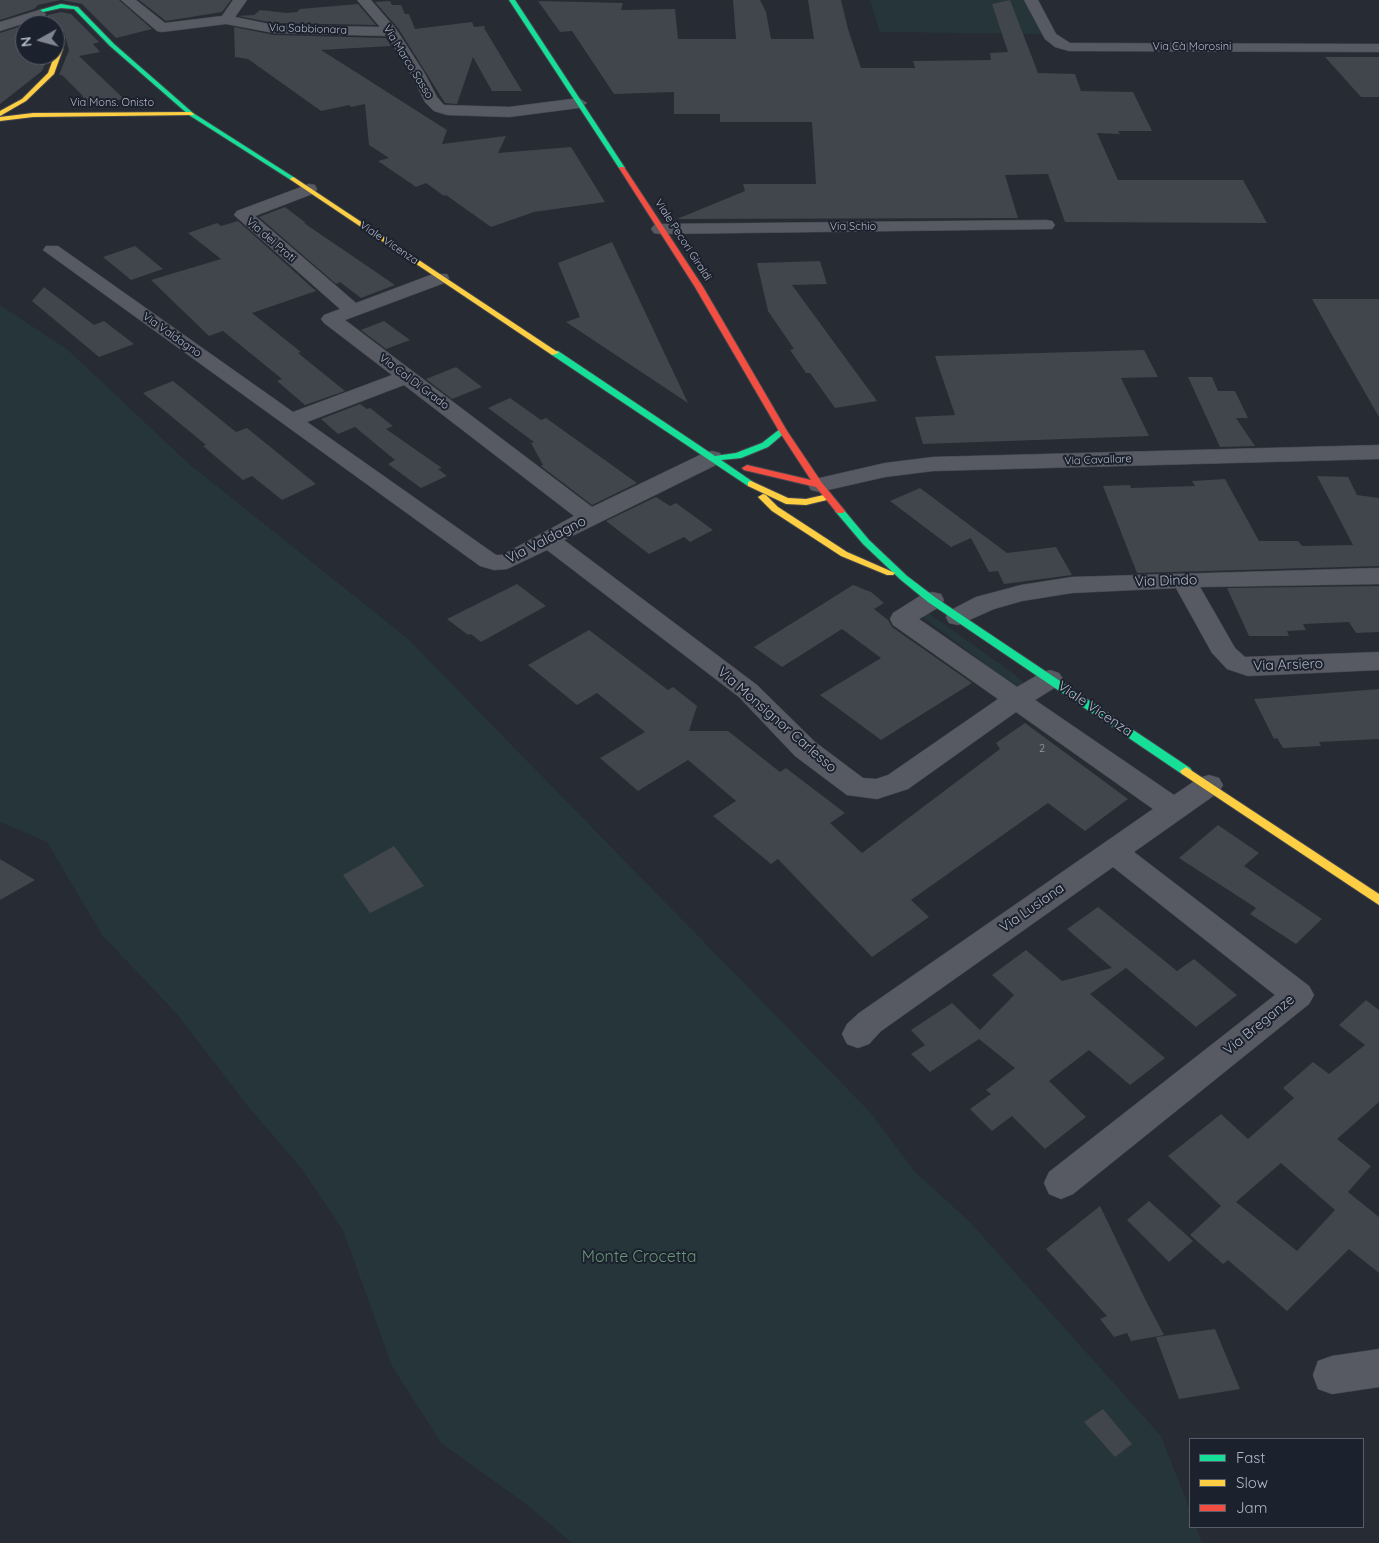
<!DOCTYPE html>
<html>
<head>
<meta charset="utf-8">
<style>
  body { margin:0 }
  #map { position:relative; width:1379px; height:1543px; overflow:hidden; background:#272b33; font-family:Quicksand,sans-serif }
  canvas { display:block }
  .legend { position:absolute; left:1189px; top:1438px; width:175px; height:90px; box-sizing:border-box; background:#1b212d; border:1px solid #575d6a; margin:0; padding:6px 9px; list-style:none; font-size:15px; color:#b0b6c5 }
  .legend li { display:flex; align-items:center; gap:10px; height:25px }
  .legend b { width:25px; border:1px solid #575d6a }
  .north { position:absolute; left:15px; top:15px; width:50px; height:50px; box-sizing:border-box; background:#1b212d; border:1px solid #575d6a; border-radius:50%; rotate:263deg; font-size:14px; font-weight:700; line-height:20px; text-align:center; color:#b0b6c5 }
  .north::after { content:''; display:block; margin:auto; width:18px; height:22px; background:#808592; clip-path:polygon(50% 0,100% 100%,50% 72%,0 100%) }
</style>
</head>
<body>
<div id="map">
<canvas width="1379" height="1543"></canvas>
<ul class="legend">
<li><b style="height:6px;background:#16e098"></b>Fast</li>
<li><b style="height:6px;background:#ffcf43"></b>Slow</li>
<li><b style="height:6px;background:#f24e42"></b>Jam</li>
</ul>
<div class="north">N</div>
</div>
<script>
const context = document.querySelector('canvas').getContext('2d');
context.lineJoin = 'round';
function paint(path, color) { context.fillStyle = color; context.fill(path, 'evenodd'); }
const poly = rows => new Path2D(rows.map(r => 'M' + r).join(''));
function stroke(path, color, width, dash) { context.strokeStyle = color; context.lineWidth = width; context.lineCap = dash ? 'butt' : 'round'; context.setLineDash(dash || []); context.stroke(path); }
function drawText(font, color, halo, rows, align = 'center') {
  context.font = font + ' Quicksand,sans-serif'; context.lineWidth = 4; context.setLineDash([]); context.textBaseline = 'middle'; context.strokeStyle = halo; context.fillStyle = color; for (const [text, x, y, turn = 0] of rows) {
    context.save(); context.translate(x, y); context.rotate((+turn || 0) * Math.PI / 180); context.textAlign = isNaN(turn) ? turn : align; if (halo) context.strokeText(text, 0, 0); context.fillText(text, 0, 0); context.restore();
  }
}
paint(poly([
  [870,0,1025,0,1045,34,880,32],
  [0,305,68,350,188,463,407,638,870,1112,915,1172,969,1221,1161,1436,1190,1510,1190,1527,1196,1527,1202,1543,572,1543,530,1507,441,1443,392,1366,343,1230,301,1168,247,1105,177,1014,102,935,47,842,0,822],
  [927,612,1014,674,1023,682,1018,688,998,680,1001,676,920,615]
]), '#253539');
paint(poly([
  [0,0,119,0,152,29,116,38,82,4,61,0,38,5,34,9,0,20],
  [139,0,231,0,222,12,166,21],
  [733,0,760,0,766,12,771,39,814,39,808,0,841,0,848,29,861,68,915,68,913,61,991,60,990,53,1008,52,992,4,1010,0,1038,73,1075,74,1081,91,1133,92,1152,131,1118,131,1120,134,1097,133,1118,180,1243,180,1267,223,1065,222,1048,174,1005,175,1018,218,677,219,745,191,743,184,816,184,812,122,720,122,720,114,674,114,674,92,614,94,572,31,560,32,538,1,623,3,621,10,675,9,678,39,736,39],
  [390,1,392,5,401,5,405,14,409,14,415,29,472,22,474,27,485,26,484,28,522,91,492,91,473,57,457,104,445,103,398,28,375,2],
  [358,4,376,25,274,23,238,16,254,15,260,10,287,13,297,12,300,9],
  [61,12,71,14,99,42,93,44,100,52,79,56,124,99,87,106,82,95,62,75,59,75,69,50,64,32,55,25,25,25,45,19,48,15],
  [25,25,25,55,49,55,42,71,0,104,0,33],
  [234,27,274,35,386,38,391,46,321,50,447,130,442,144,506,136,498,153,571,147,605,202,534,212,491,227,446,195,444,196,426,183,416,187,378,161,389,158,369,145,365,104,351,107,349,105,321,111,248,59,235,57],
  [1325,57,1379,57,1379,97,1361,97],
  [285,207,306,223,304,223,395,285,361,298,340,282,336,284,259,217],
  [238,221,316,291,252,313,301,352,298,353,345,391,305,405,277,381,282,379,223,331,209,336,151,280,221,259,188,233,217,223,221,226],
  [612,242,688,403,566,322,580,317,558,263],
  [135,246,163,269,131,280,103,257],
  [820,261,827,284,792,285,877,401,835,408,810,373,806,373,790,350,794,349,768,311,757,263],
  [44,287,94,325,104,321,134,344,99,357,32,301],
  [1312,299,1379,299,1379,417,1332,335],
  [384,321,410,340,386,349,361,330],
  [1144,350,1158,377,1121,378,1149,436,923,444,915,417,955,415,935,356],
  [456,367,482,387,452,399,426,379],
  [1188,377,1212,377,1218,391,1235,391,1248,418,1236,418,1255,446,1220,447],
  [173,381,236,432,247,428,316,484,282,500,252,476,243,480,203,446,206,445,143,393],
  [510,398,541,420,546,418,637,483,592,505,541,466,543,465,531,443,534,442,488,408],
  [360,404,367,409,370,408,393,426,386,429,442,468,438,469,447,476,421,488,388,464,395,460,355,427,338,434,321,419],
  [1317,476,1348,477,1357,495,1379,498,1379,566,1137,573,1103,486,1130,485,1131,488,1195,486,1192,481,1225,479,1259,541,1298,541,1302,546,1353,545],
  [920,488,1007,553,1056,547,1072,575,1004,584,998,571,989,572,971,538,951,547,890,501],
  [656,497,670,506,676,503,713,530,690,542,684,537,649,554,606,521],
  [517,584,546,606,481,642,471,634,468,635,447,619],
  [853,585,871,592,884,603,874,609,888,620,892,627,972,683,881,740,820,695,881,658,842,629,782,667,754,647],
  [1379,586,1379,632,1356,633,1349,622,1303,624,1306,630,1287,631,1289,636,1249,636,1227,588],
  [589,630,668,690,673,687,697,706,689,731,728,731,780,772,786,768,845,813,830,823,862,853,1000,749,996,743,1025,723,1128,799,1085,831,1048,803,911,900,929,917,872,957,778,859,771,864,713,816,736,801,688,760,638,791,600,758,645,732,597,693,577,705,528,665],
  [1379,689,1379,739,1319,742,1321,746,1283,748,1277,738,1274,739,1254,699],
  [1218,825,1259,853,1244,866,1322,919,1296,944,1250,914,1256,908,1179,858],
  [394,846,424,886,370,913,343,875],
  [0,859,35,880,0,900],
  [1098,907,1177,971,1194,959,1237,995,1196,1027,1126,968,1090,994,1165,1058,1130,1085,1089,1050,1049,1081,1086,1117,1045,1149,1012,1116,992,1131,970,1109,991,1094,986,1090,1015,1068,979,1039,930,1072,911,1054,925,1045,911,1030,952,1003,980,1030,1014,995,992,975,1026,950,1062,981,1112,968,1067,929],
  [1366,1000,1379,1010,1379,1102,1337,1139,1371,1166,1348,1192,1379,1217,1379,1273,1349,1249,1287,1311,1228,1260,1223,1264,1190,1235,1221,1206,1168,1156,1221,1114,1248,1139,1294,1098,1283,1088,1313,1062,1329,1074,1365,1045,1339,1025],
  [1281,1163,1335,1210,1297,1251,1236,1202],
  [1149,1201,1193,1241,1169,1262,1127,1220],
  [1100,1206,1146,1301,1164,1335,1131,1341,1127,1333,1114,1337,1100,1319,1107,1316,1046,1249],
  [1215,1329,1240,1389,1179,1399,1156,1337],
  [1103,1409,1132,1444,1115,1457,1084,1422]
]), '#41454c');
const street = poly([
  [121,0,136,0,165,23,222,16,233,0,247,0,235,17,274,25,380,27,357,0,371,0,396,29,425,74,437,97,444,105,509,107,579,98,587,103,579,108,509,117,447,115,434,111,425,102,411,74,387,36,274,33,226,24,162,32,157,31,121,0],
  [1024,0,1038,0,1056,34,1070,43,1379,44,1379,52,1069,51,1055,47,1045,39,1024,0],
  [39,10,46,14,44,17,0,31,0,22,39,10],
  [309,184,315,185,317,189,315,193,255,216,356,303,433,274,447,274,449,278,447,282,345,320,592,507,704,453,712,451,720,453,723,458,720,463,564,540,757,685,815,742,863,778,876,779,888,775,998,699,893,625,890,619,893,613,923,594,932,592,941,594,944,600,941,606,919,619,1017,687,1041,673,1050,670,1059,673,1063,679,1059,685,1035,700,1174,795,1199,778,1209,775,1219,778,1223,785,1219,792,1134,852,1309,986,1314,995,1309,1004,1073,1194,1061,1199,1049,1194,1044,1183,1049,1172,1275,995,1113,867,881,1031,869,1044,858,1048,847,1044,842,1034,847,1024,859,1013,1153,809,1016,712,908,789,877,799,847,795,795,756,739,697,547,550,507,569,494,570,480,566,43,250,46,246,58,246,293,412,392,375,324,323,321,319,324,315,340,309,234,215,237,211,309,184],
  [404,385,574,516,502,555,496,555,307,422,404,385],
  [1046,220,1052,221,1055,225,1052,229,660,234,654,233,651,229,654,225,660,224,1046,220],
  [1379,445,1379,459,933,471,885,477,819,492,811,490,808,485,811,480,885,463,933,457,1379,445],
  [1379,568,1379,584,1200,587,1235,648,1245,657,1379,652,1379,670,1248,676,1227,669,1212,653,1176,588,1072,593,1022,601,994,609,958,625,949,623,946,617,949,611,976,597,1021,585,1072,577,1379,568],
  [1379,1349,1379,1387,1332,1394,1318,1389,1313,1375,1318,1361,1332,1356,1379,1349]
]);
const fast = poly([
  [509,0,515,0,625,168,624,169,619,168,509,0],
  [61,4,78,7,114,44,193,113,295,178,295,180,291,180,189,115,110,46,74,9,61,8,43,12,40,10,61,4],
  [552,351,558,351,715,456,736,453,762,443,780,429,783,428,787,431,768,447,741,458,721,460,756,484,754,486,748,486,552,355,552,351],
  [840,508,843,509,869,540,907,576,936,598,1190,768,1192,771,1190,774,1182,774,928,602,901,580,863,544,835,511,840,508]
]);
const slow = poly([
  [55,31,58,33,63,49,54,74,26,101,0,116,0,111,22,99,48,73,57,49,55,31],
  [191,112,194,114,193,115,33,117,0,121,0,117,33,113,191,112],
  [293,177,295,178,559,353,552,355,291,180,290,179,293,177],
  [751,481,788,498,806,499,828,494,833,497,831,499,806,505,786,504,748,486,748,482,751,481],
  [763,494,766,495,778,507,847,552,895,573,893,575,887,575,841,556,772,511,758,497,763,494],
  [1186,767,1379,894,1379,905,1182,774,1180,771,1186,767]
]);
const jam = poly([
  [620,167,624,167,703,287,787,431,822,483,845,511,843,513,837,513,816,487,744,470,742,468,747,465,811,480,779,431,695,287,619,168,620,167]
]);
stroke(street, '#44474e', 1);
stroke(fast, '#44474e', 2);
stroke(slow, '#44474e', 2);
stroke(jam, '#44474e', 2);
paint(street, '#575a62');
paint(fast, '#16e098');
paint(slow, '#ffcf43');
paint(jam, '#f24e42');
drawText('11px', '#b0b6c5', '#1b212d', [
  ["Via Sabbionara",308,29,2],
  ["Via Cà Morosini",1192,47],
  ["Via Marco Sasso",408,62,58],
  ["Via Mons. Onisto",112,103],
  ["Via Schio",853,227],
  ["Via dei Prati",271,240,41],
  ["Viale Pecori Giraldi",683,240,57],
  ["Viale Vicenza",389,243,34],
  ["Via Valdagno",172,335,35],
  ["Via Col Di Grado",414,382,37],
  ["Via Cavallare",1098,460,-2]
]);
drawText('11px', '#949aa7', null, [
  ["2",1042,749]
]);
drawText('14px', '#b0b6c5', '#1b212d', [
  ["Via Valdagno",546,540,-27],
  ["Via Dindo",1166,581,-2],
  ["Via Arsiero",1288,665,-2],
  ["Viale Vicenza",1095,709,34],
  ["Via Monsignor Carlesso",777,720,41],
  ["Via Lusiana",1032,908,-35],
  ["Via Breganze",1259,1025,-39]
]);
drawText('16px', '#699477', '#1b212d', [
  ["Monte Crocetta",639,1257]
]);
</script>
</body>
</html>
